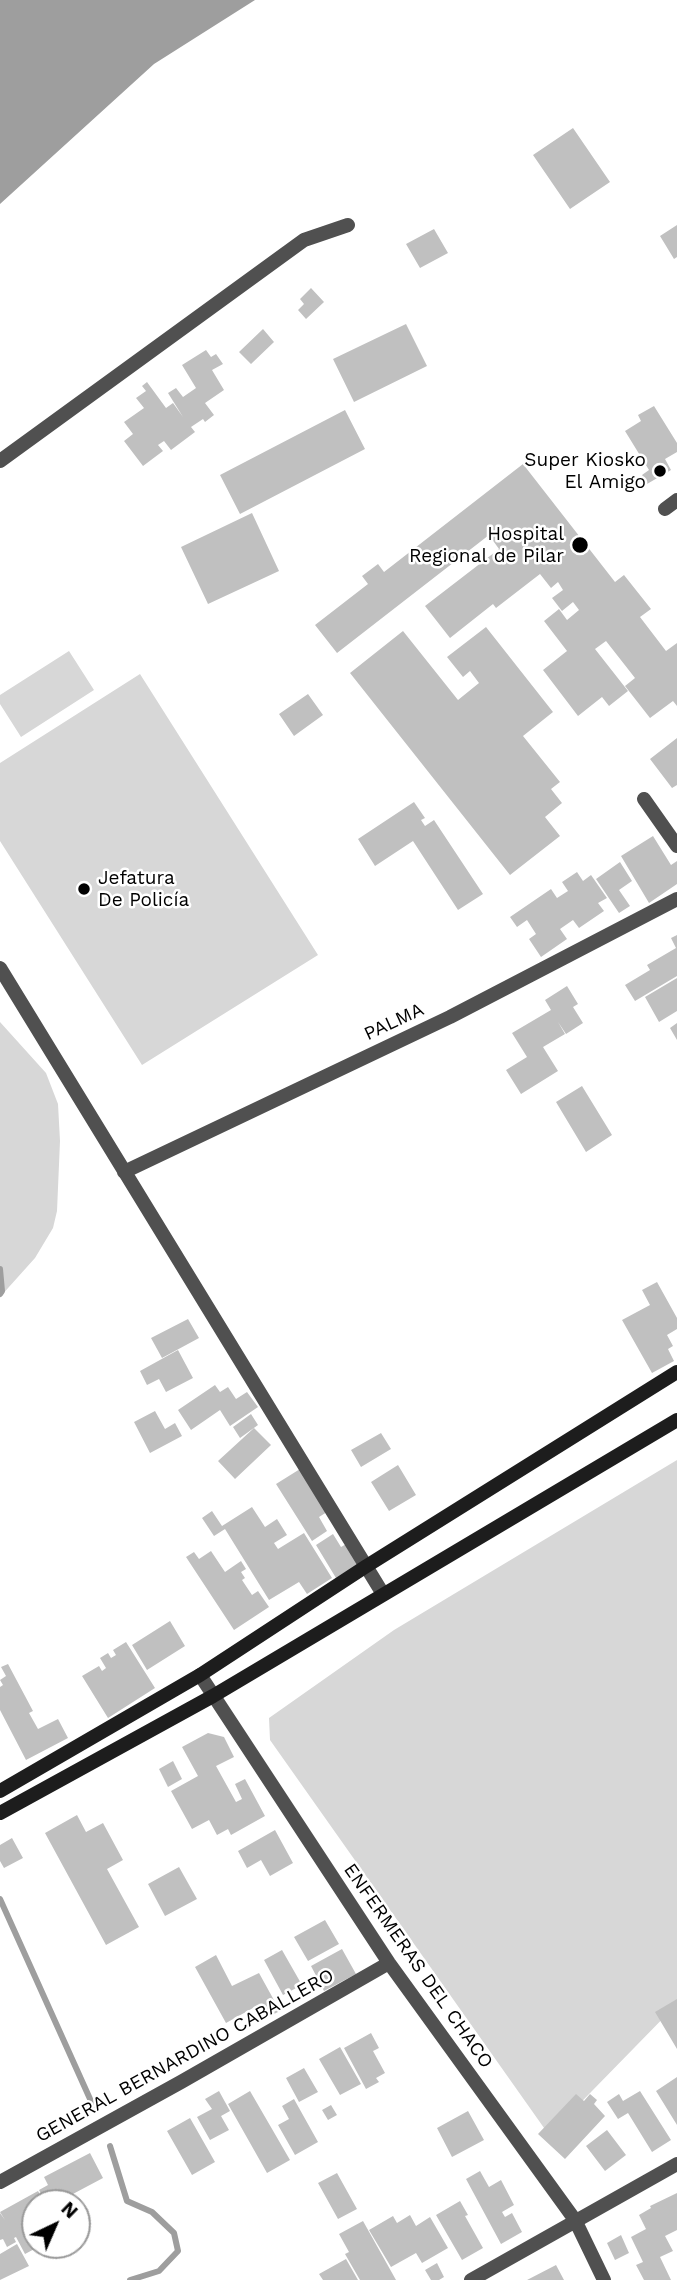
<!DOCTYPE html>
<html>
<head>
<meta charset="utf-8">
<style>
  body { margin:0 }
  #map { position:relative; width:677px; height:2280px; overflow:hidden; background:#fff; font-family:"Work Sans",sans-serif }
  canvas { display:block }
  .north { position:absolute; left:21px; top:2189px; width:70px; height:70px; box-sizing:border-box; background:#fff; border:2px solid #999; border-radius:50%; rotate:44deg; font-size:19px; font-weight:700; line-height:28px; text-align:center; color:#000 }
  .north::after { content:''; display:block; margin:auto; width:24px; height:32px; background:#000; clip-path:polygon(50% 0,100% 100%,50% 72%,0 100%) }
</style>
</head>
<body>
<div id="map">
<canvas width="677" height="2280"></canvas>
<div class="north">N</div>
</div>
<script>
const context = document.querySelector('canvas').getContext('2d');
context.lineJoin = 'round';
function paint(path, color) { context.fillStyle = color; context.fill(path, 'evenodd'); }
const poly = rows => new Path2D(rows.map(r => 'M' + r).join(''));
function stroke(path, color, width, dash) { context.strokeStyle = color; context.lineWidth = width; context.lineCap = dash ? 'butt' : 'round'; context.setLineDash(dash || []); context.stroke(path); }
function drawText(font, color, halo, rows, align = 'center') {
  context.font = font + ' "Work Sans",sans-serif'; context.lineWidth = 5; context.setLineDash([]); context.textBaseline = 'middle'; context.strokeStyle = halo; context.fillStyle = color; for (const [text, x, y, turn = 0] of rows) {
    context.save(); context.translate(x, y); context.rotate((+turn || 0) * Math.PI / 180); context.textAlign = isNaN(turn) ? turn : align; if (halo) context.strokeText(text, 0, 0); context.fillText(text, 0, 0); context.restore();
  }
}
paint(poly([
  [69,651,94,690,21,737,0,704,0,695],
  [140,674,318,955,142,1065,0,841,0,763],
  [0,1022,46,1073,58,1104,60,1141,57,1211,53,1228,35,1258,0,1297],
  [677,1460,677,2004,549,2135,270,1740,269,1718,394,1630]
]), '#d7d7d7');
paint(poly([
  [0,0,255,0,154,64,0,204]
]), '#9e9e9e');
stroke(poly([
  [0,1269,2,1291,0,1294],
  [0,1899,95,2110],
  [110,2146,127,2201,152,2212,174,2233,178,2251,159,2271,130,2280]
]), '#9e9e9e', 6);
paint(poly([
  [573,128,610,182,570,209,533,155],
  [677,225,677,257,674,259,660,236],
  [434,229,448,253,420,268,406,244],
  [311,288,324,302,306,319,298,310,304,304,300,299],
  [406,324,427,366,354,402,333,359],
  [263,329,274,342,251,364,239,352],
  [206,350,211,357,216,354,223,364,212,370,224,390,205,403,214,415,205,422,203,419,191,427,195,432,171,450,164,441,158,445,163,451,143,466,124,441,133,434,124,422,144,408,136,398,146,391,142,386,147,382,166,408,173,403,183,417,168,393,176,388,183,397,196,388,182,365],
  [654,406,677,443,677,452,665,459,671,470,647,484,642,475,649,470,625,431,641,421,638,415],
  [345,410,365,449,240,514,220,475],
  [523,464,615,582,624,575,651,609,640,617,666,651,677,643,677,706,673,701,650,718,625,686,635,678,606,641,595,649,628,691,609,706,602,697,578,716,543,670,567,651,544,621,559,609,567,620,579,610,573,602,562,611,552,598,563,590,558,582,551,588,540,574,496,608,493,604,450,638,425,606,499,549,489,535,337,653,315,625,368,584,362,576,378,564,384,572],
  [252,513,279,571,208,604,181,547],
  [486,627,553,712,523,736,560,782,551,789,562,803,545,817,560,836,510,875,350,673,403,631,458,700,479,683,470,671,463,677,447,657],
  [308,694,323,715,294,736,279,714],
  [677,738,677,785,672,788,650,759],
  [414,802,425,818,421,820,425,826,434,820,483,894,458,910,413,841,375,866,358,839],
  [653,836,671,865,677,861,677,884,649,903,621,856],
  [620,862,632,881,619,890,630,906,619,913,596,879],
  [577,872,583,881,591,875,607,898,598,903,604,911,579,928,573,920,560,929,567,939,541,957,529,939,536,934,527,920,517,927,510,917,551,889,557,898,568,891,562,882],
  [677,935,677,976,635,1001,625,985,650,970,647,965,676,948,671,938],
  [677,978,677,1011,659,1022,645,997],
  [567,986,578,1004,573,1007,583,1023,566,1034,558,1022,565,1034,543,1047,558,1071,521,1094,506,1070,527,1057,512,1033,551,1010,545,1000],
  [677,1023,677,1040,670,1028],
  [582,1086,612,1135,586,1152,556,1102],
  [657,1282,677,1318,677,1329,667,1335,673,1346,668,1349,674,1361,652,1373,622,1320,650,1305,642,1290],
  [188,1319,199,1338,162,1358,151,1338],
  [178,1350,193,1378,166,1392,159,1379,147,1385,140,1371],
  [215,1385,220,1392,228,1387,236,1399,247,1392,258,1407,230,1426,220,1410,191,1430,178,1410],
  [155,1411,165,1429,175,1423,182,1436,150,1453,134,1422],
  [251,1414,258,1425,240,1438,233,1427],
  [254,1428,271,1445,235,1479,218,1461],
  [381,1433,391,1449,361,1467,351,1450],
  [398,1465,416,1495,389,1511,371,1482],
  [300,1469,327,1512,319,1517,327,1531,312,1541,276,1484],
  [252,1507,265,1527,277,1519,287,1535,274,1543,278,1549,304,1533,332,1578,307,1594,299,1582,269,1600,225,1529,214,1536,202,1518,212,1511,222,1526],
  [333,1534,341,1547,348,1543,360,1563,336,1578,316,1545],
  [211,1551,225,1572,241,1561,246,1569,241,1572,245,1578,242,1580,252,1595,258,1591,269,1607,234,1630,186,1557,194,1552,199,1559],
  [170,1621,185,1646,147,1670,132,1645],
  [126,1642,155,1688,108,1718,82,1676,99,1666,102,1671,106,1668,100,1658,108,1653,111,1658,116,1655,113,1650],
  [8,1664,33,1711,29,1713,38,1729,58,1719,68,1738,26,1760,0,1710,0,1687,3,1685,0,1680,6,1676,1,1667],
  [208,1733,224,1737,234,1757,216,1766,236,1802,242,1799,235,1784,245,1779,265,1816,231,1835,228,1829,217,1835,209,1820,192,1829,171,1791,198,1776,182,1747],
  [173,1761,182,1779,168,1787,159,1769],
  [77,1815,86,1832,103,1823,123,1860,107,1869,139,1927,106,1945,45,1833],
  [275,1830,293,1863,270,1876,261,1860,247,1868,238,1851],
  [12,1838,23,1858,4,1868,0,1861,0,1845],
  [179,1867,197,1899,165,1916,148,1884],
  [325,1920,339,1944,308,1961,294,1937],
  [342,1949,356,1974,324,1991,311,1966],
  [282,1950,302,1985,283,1995,264,1960],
  [216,1955,232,1986,259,1973,280,2011,260,2021,253,2008,226,2023,195,1967],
  [677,1999,677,2049,655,2012],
  [371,2033,379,2048,373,2051,385,2073,376,2078,379,2082,366,2089,344,2048],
  [340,2047,361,2084,340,2095,319,2059],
  [304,2068,318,2092,299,2102,286,2078],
  [677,2077,677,2125,656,2091],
  [219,2091,230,2111,221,2116,229,2130,210,2140,197,2117,212,2109,205,2099],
  [250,2091,290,2160,267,2173,228,2104],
  [640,2091,671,2140,652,2152,628,2113,618,2119,607,2102,619,2094,623,2101],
  [576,2094,584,2101,590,2094,597,2100,594,2104,605,2116,565,2159,538,2134],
  [294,2099,318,2142,295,2155,278,2125,289,2119,282,2106],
  [331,2105,337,2115,328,2120,322,2110],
  [468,2111,484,2140,452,2157,437,2128],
  [190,2118,215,2162,192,2175,167,2131],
  [607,2130,626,2155,605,2171,586,2146],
  [90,2153,103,2178,71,2195,75,2203,46,2203,39,2190,48,2185,44,2177],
  [480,2171,489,2187,501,2180,514,2205,502,2212,505,2217,512,2213,522,2232,501,2244,466,2179],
  [337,2173,357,2209,338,2219,318,2183],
  [38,2191,45,2203,35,2203,35,2245,42,2245,25,2254,16,2237,14,2238,16,2242,7,2247,3,2239,0,2240,0,2213,5,2220,0,2212],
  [677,2193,677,2230,665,2236,673,2251,660,2257,671,2280,644,2280,636,2265,643,2262,631,2237,646,2229,639,2215,651,2208,650,2206],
  [460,2201,468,2215,465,2216,483,2248,462,2260,436,2215],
  [410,2215,416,2226,430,2217,448,2248,422,2263,416,2253,391,2267,369,2230,393,2216,397,2223],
  [363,2221,396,2280,360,2280,345,2254,349,2252,339,2234],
  [621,2235,629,2253,615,2260,607,2243],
  [17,2244,29,2266,0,2280,0,2254],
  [346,2259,358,2280,323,2280,319,2274],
  [437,2263,444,2277,439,2280,431,2280,425,2270],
  [556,2265,564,2280,527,2280]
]), '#c0c0c0');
stroke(poly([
  [0,461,304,240,348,225],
  [665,509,677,500],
  [644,799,677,846],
  [0,968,383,1594],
  [124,1172,450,1017,677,899],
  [200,1675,389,1963,575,2220,604,2280],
  [0,2182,181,2082,389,1963],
  [471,2280,677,2164]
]), '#505050', 14);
stroke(poly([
  [0,1791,200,1675,365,1567,677,1372],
  [0,1813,213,1696,677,1420]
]), '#1d1d1d', 14);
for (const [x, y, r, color] of [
  [660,471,7,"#000"],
  [580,545,9,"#000"],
  [84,889,7,"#000"]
]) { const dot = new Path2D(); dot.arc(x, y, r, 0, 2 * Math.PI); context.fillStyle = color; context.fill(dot); stroke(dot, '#fff', 2.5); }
drawText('19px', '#000', '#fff', [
  ["Super Kiosko",646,460],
  ["El Amigo",646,482],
  ["Hospital",564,534],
  ["Regional de Pilar",564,556],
  ["Jefatura",98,878,"left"],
  ["De Policía",98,900,"left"]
], 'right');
drawText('19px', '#000', '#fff', [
  ["PALMA",394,1022,-25],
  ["ENFERMERAS DEL CHACO",418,1966,55],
  ["GENERAL BERNARDINO CABALLERO",185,2056,-29]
]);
</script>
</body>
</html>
